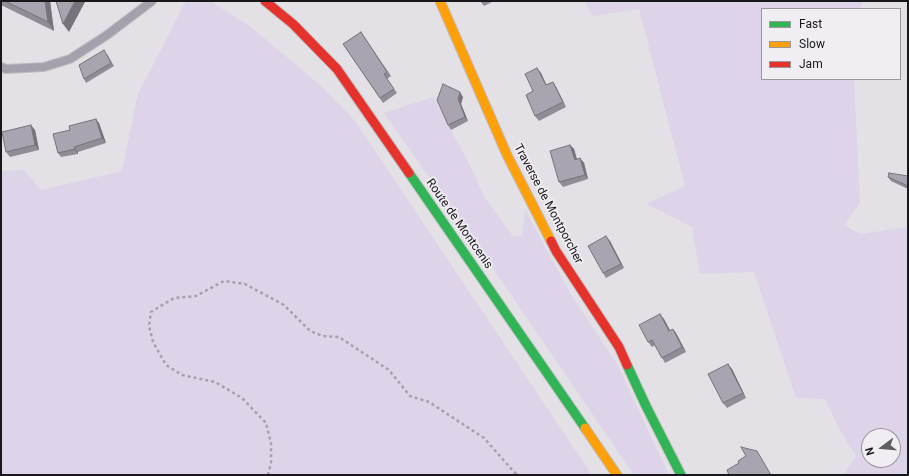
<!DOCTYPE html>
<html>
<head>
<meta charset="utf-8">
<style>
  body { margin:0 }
  #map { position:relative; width:909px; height:476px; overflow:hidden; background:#e3e1e5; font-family:Roboto,sans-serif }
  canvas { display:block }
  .frame { position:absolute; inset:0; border:2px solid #18181a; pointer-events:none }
  .legend { position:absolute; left:761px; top:8px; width:140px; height:72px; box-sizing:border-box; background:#f0edf3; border:1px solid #9a989c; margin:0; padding:5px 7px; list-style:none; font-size:12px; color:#18181a }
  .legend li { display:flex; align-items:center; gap:8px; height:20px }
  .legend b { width:20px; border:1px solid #9a989c }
  .north { position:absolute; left:861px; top:428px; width:40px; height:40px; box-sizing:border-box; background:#f0edf3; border:1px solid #9a989c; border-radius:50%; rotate:254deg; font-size:11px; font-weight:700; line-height:16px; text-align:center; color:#18181a }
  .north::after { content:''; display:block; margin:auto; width:14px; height:18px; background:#5f5e61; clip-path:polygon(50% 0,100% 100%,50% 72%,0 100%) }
</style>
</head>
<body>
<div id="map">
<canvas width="909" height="476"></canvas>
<div class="frame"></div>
<ul class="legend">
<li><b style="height:5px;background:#30b455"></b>Fast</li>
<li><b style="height:5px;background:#ff9f0a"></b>Slow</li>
<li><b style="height:5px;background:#e5322d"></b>Jam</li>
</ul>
<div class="north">N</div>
</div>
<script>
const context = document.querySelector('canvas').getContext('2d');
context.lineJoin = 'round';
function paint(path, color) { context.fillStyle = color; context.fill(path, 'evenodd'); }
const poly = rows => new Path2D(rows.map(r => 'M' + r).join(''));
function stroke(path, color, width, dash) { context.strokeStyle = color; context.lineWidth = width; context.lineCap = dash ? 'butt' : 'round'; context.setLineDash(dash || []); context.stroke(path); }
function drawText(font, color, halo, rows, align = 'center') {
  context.font = font + ' Roboto,sans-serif'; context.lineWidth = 3.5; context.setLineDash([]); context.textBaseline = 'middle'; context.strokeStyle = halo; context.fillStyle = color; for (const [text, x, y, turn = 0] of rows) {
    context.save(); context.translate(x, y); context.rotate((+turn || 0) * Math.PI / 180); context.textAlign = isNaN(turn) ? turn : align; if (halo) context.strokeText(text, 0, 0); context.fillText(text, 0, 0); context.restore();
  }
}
paint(poly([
  [186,1,210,1,251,27,320,85,355,121,592,475,1,475,1,170,2,171,24,170,41,190,122,171,138,94],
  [584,1,863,1,860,9,762,9,762,79,854,79,860,203,844,225,860,234,908,227,908,475,843,475,856,456,841,432,825,399,796,398,754,272,700,274,692,227,646,204,685,186,639,9,593,16],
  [869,436,893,436,893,460,869,460],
  [433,97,468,162,485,198,513,236,522,236,525,210,572,296,617,364,669,475,634,475,494,270,384,113]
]), '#ded4e9');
const lane = poly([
  [1,67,6,69,44,67,70,59,107,35,152,1]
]);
const fast = poly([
  [409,173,585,428],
  [627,365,646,406,681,475]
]);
const slow = poly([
  [440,1,507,155,551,241],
  [585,428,617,475]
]);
const jam = poly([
  [265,1,293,24,337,69,409,173],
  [551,241,556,251,619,347,627,365]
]);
stroke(lane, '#bebec0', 10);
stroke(fast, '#bebec0', 11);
stroke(slow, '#bebec0', 11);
stroke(jam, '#bebec0', 11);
stroke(poly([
  [268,475,271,463,271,443,266,423,242,398,215,382,182,375,166,365,153,342,149,326,151,312,174,298,196,296,224,281,245,284,284,305,310,331,323,336,339,337,389,370,410,396,429,402,484,438,514,472,518,475]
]), '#a6a1aa', 2.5, [3, 3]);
stroke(lane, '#a6a0ac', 8);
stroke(fast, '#30b455', 9);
stroke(slow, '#ff9f0a', 9);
stroke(jam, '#e5322d', 9);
paint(poly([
  [1,1,50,1,54,31,1,5],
  [480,1,494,1,484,6],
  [361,32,391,76,387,79,397,93,383,103,343,44],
  [107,54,114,66,86,83,84,79],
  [541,73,546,85,553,82,556,87,566,107,539,121,535,116,533,91],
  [463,97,461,104,468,121,451,130,448,125],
  [99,123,106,143,78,152,78,154,61,157,58,153],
  [35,130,39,150,10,157,6,152],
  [570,145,574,149,577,159,580,158,584,163,588,179,563,187,559,182],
  [908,176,908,189,891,181,888,177],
  [610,241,624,268,606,278,603,273],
  [664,319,670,330,676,333,686,352,665,363,655,345,652,347,648,342],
  [732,369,746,398,727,408,723,403]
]), '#918d96');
paint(poly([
  [45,1,50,1,54,31,48,22],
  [75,1,84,1,85,2,69,32,63,24],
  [537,68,541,73,549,90,546,85],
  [553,82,556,87,566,107,563,102],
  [460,92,463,97,461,104,468,121,465,117,458,99],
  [96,119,99,123,106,143,102,138],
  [31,125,35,130,39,150,35,145],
  [570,145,574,149,578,164,575,160],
  [74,147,78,152,78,154,75,149],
  [580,158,584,163,588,179,585,175],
  [606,236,610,241,624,268,621,264],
  [660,314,664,319,672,335,669,331],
  [673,329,676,333,686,352,682,347],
  [728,364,732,369,746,398,743,393]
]), '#76737a');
const building = poly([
  [5,1,45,1,48,22,5,1],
  [56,1,75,1,63,24,56,1],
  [361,32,387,72,384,74,394,89,380,98,343,44,361,32],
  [104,50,111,63,84,79,79,65,104,50],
  [537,68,546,85,553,82,563,102,535,116,526,95,533,91,525,74,537,68],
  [443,84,460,92,458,99,465,117,448,125,437,100,443,84],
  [96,119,102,138,74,147,75,149,58,153,53,134,70,130,69,126,96,119],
  [31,125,35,145,6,152,2,132,31,125],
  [570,145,575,160,580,158,585,175,559,182,550,151,570,145],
  [889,173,908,176,908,186,888,177,889,173],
  [606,236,621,264,603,273,588,246,606,236],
  [660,314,669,331,673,329,682,347,662,358,652,340,648,342,639,325,660,314],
  [728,364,743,393,723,403,708,374,728,364],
  [741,447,757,451,771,475,729,475,727,470,739,463,738,461,746,456,741,447]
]);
paint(building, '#a9a4af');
stroke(building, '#76737a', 1);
drawText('12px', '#18181a', '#f0edf3', [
  ["Traverse de Montporcher",548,204,62],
  ["Route de Montcenis",459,224,55]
]);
</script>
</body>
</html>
